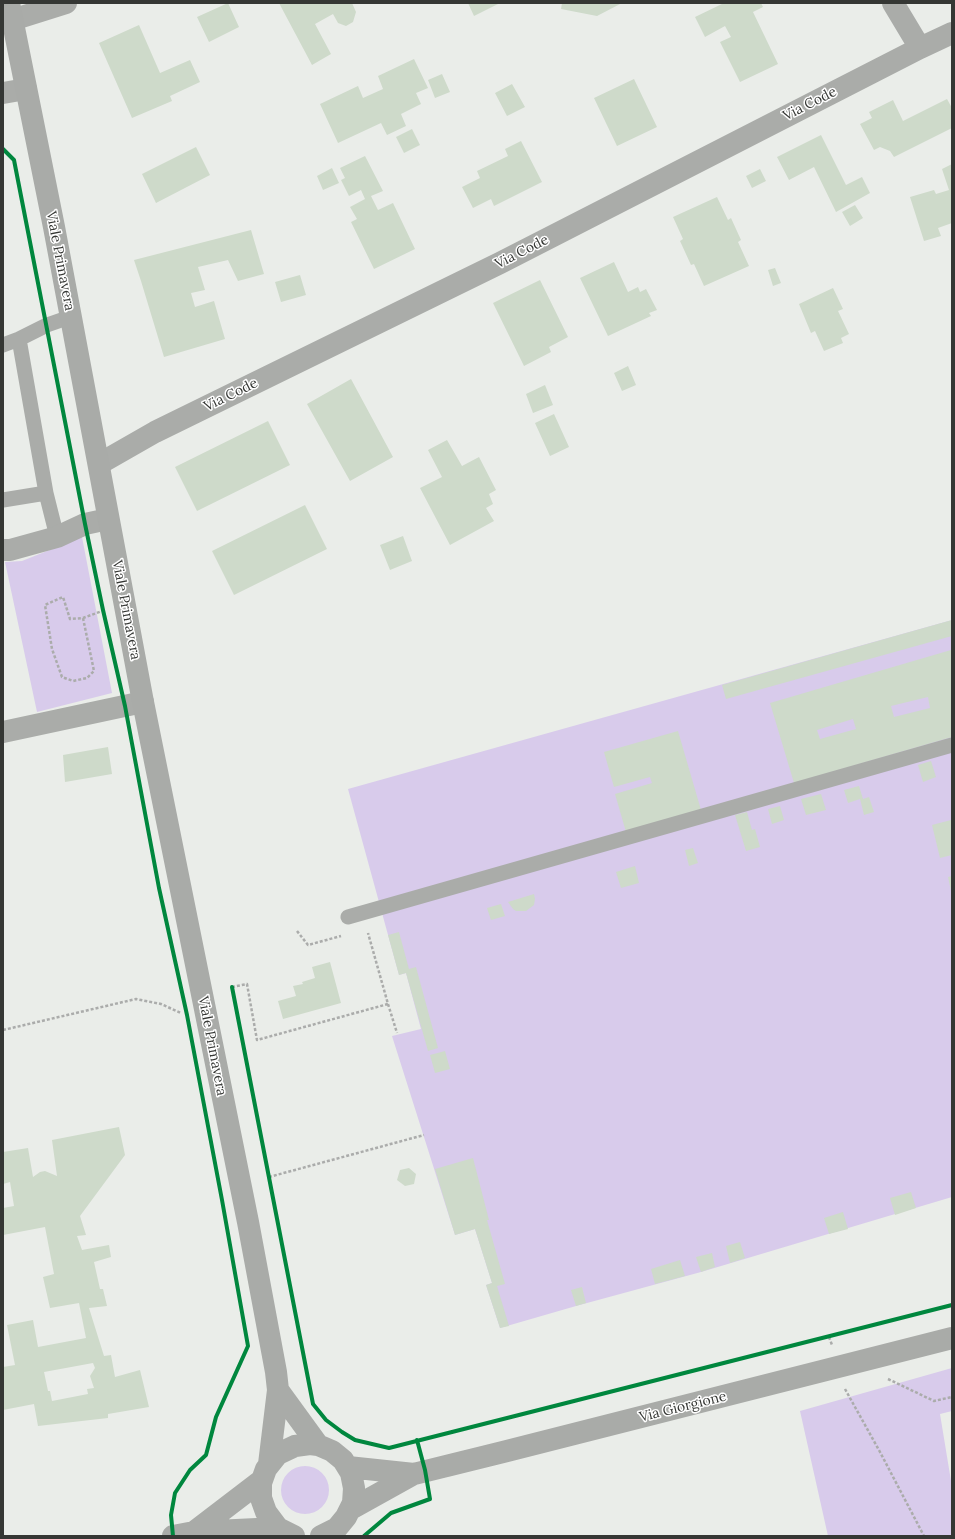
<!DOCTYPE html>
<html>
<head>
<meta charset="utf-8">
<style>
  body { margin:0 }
  #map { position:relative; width:955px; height:1539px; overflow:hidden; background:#eaede9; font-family:Lora,serif }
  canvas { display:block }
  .frame { position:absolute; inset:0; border:4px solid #353734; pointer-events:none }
</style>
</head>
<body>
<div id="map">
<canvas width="955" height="1539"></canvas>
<div class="frame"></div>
</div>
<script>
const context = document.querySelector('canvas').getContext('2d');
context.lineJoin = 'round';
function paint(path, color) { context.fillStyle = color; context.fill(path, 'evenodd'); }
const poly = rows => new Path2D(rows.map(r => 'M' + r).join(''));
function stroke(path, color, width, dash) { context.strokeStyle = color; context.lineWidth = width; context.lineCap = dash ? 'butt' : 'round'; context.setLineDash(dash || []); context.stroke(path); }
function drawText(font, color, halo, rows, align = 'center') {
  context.font = font + ' Lora,serif'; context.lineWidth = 3; context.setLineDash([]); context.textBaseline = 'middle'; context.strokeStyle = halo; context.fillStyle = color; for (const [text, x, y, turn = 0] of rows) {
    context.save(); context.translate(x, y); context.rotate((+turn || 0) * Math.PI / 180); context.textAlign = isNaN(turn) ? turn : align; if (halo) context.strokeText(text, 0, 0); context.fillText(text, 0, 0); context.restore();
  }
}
paint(poly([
  [82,537,112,693,37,712,5,562,22,561],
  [952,620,952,1197,701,1272,576,1306,500,1328,486,1285,492,1283,475,1229,455,1235,392,1036,421,1029,406,973,399,975,348,789],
  [952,1368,952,1411,940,1414,952,1487,952,1536,828,1536,800,1411],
  '281 1490a24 24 0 1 1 48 0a24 24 0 1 1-48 0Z'
]), '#d8cbeb');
paint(poly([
  [228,3,239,27,209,42,197,17],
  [279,3,352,3,356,12,353,22,346,26,338,23,333,14,315,24,331,54,312,65],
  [468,3,500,3,474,16],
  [562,3,622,3,597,16,561,9],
  [724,3,761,3,763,7,753,12,778,64,740,82,720,42,731,37,725,26,705,37,695,17],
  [139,25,160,73,190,60,200,82,170,96,172,101,132,118,99,43],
  [414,59,428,88,416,93,421,104,401,114,406,126,387,135,381,123,338,143,320,104,358,86,363,98,383,89,378,76],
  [442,74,450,92,435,98,428,80],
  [634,79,657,127,617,146,594,98],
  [512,84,525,107,507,116,495,93],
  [947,99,952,108,952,128,894,157,890,151,880,147,874,150,860,124,872,118,869,112,893,100,903,121],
  [412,129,420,145,404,153,396,137],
  [821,135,846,185,862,177,870,193,836,212,814,167,789,180,777,157],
  [521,141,542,182,494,206,491,199,473,208,462,187,480,178,477,171,508,156,505,149],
  [196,147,210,175,156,203,142,174],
  [365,156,383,191,371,196,378,210,393,203,415,249,374,269,351,222,357,219,350,207,365,199,361,190,349,196,341,180,345,178,340,168],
  [952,164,952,223,938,228,941,236,924,241,910,197,934,190,936,194,949,190,942,169],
  [332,168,339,183,323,190,317,176],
  [760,169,766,181,752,188,746,176],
  [717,197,728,220,731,218,741,240,738,242,749,266,704,286,694,264,691,265,680,241,683,239,673,217],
  [855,205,863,218,850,226,842,212],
  [251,230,264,274,238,281,228,260,198,267,205,290,191,293,195,307,214,301,225,339,164,357,141,281,134,260],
  [614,262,628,292,638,287,640,292,646,289,657,310,649,313,651,316,608,336,580,278],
  [775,268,781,283,773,286,768,270],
  [300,275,306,295,281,302,275,282],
  [540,280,568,337,549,347,551,352,524,366,493,303],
  [833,288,843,309,838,311,849,334,841,338,843,343,824,351,815,331,811,333,799,304],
  [628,366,636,385,622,391,614,373],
  [351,379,393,457,350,481,307,404],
  [545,385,553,405,533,413,526,394],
  [554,414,569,447,550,456,535,423],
  [268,421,290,465,197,511,175,467],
  [447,440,462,466,479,457,496,490,489,494,493,504,486,508,494,521,450,545,420,488,442,477,428,450],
  [305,505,327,549,234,595,212,551],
  [403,536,412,561,390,570,380,545],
  [952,620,952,636,726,699,722,685],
  [951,650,952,655,952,737,794,783,770,703],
  [928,697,930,708,894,717,891,706],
  [853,719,856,729,820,739,817,730],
  [678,731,701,810,626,832,615,794,652,783,650,777,614,787,604,752],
  [108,747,112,774,65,782,63,755],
  [931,761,936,777,923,782,918,765],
  [859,786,863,799,869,797,874,812,864,815,860,799,848,803,844,790],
  [821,794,826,810,806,815,801,799],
  [780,806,784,820,772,824,768,809],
  [747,812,752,830,755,829,760,847,746,851,735,815],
  [951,820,952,855,940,858,932,825],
  [693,848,698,863,689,866,685,850],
  [635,866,639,883,621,888,616,872],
  [952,876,952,890,951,891,948,877],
  [534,894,535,899,534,905,526,911,516,911,513,909,508,902],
  [501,904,505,916,491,920,487,908],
  [399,932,409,969,416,967,438,1048,428,1051,406,973,399,975,388,935],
  [330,962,341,1003,283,1019,278,1001,296,996,293,986,303,984,302,982,315,978,312,967],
  [445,1051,450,1069,435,1073,430,1055],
  [119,1127,125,1155,80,1216,86,1235,77,1236,82,1250,109,1245,111,1257,94,1262,100,1289,103,1289,107,1306,89,1308,104,1356,111,1355,115,1377,140,1370,149,1407,108,1414,108,1418,38,1426,34,1404,3,1410,3,1367,15,1365,7,1325,33,1320,38,1347,86,1338,79,1303,50,1308,43,1277,54,1274,45,1227,3,1235,3,1208,14,1206,10,1182,3,1184,3,1152,28,1148,33,1177,40,1172,45,1171,57,1176,52,1140],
  [93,1363,95,1368,90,1376,94,1388,87,1389,88,1394,52,1401,50,1391,48,1391,44,1372],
  [473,1158,489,1220,487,1220,505,1284,497,1286,509,1326,500,1328,486,1285,492,1283,475,1229,455,1235,435,1169],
  [409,1168,416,1174,414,1184,405,1186,397,1180,400,1170],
  [911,1192,916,1208,895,1215,890,1198],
  [843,1212,848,1229,829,1234,824,1218],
  [740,1242,745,1258,730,1263,726,1246],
  [712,1253,715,1267,701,1272,696,1257],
  [680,1260,685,1276,655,1284,651,1269],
  [582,1287,586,1303,576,1306,571,1290]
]), '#cedaca');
stroke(poly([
  [83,618,94,671,87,678,73,681,62,677,52,649,45,605,63,597,70,619,83,618,102,611],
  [297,931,308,945,341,936],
  [232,987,247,984,257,1040,388,1004,368,933],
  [388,1004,397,1033],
  [3,1030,136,999,161,1004,181,1013],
  [269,1177,424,1135],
  [829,1337,832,1345],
  [888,1379,934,1401,952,1397],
  [845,1389,880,1452,924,1536]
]), '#abacab', 2.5, [3, 2]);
stroke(poly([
  [19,339,47,325,70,317],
  [3,345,19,339,46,493,57,537],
  [3,500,46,493],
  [348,917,952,745]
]), '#aaaca9', 15);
stroke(poly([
  [893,3,920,48],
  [12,20,66,3],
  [3,93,26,89],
  [99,464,155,432,500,263,920,48,952,33],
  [3,550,10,550,57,537,85,524,108,519],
  [3,732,143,702]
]), '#aaaca9', 22);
stroke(poly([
  [9,3,54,227,143,702,248,1222,276,1372,278,1390,269,1464],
  [278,1390,318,1445],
  [348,1467,414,1474],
  [351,1509,414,1474,503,1452,952,1338],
  [194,1532,262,1480],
  [173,1536,194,1532,278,1528],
  [294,1536,278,1528,266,1512,261,1498,261,1483,266,1469,278,1454,295,1446,310,1444,318,1445,332,1451,343,1460,351,1473,354,1488,353,1503,346,1517,337,1528,321,1536]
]), '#a9aba8', 22);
stroke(poly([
  [3,149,14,160,85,524,103,610,125,706,159,888,187,1015,222,1200,248,1346,216,1417,206,1455,190,1470,175,1493,171,1515,173,1536],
  [232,987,313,1404,326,1420,342,1432,355,1440,389,1448,952,1305],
  [364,1536,391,1513,430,1499,425,1470,417,1440]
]), '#00873e', 4);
drawText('14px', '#353734', '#fff', [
  ["Via Code",810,104,-27],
  ["Via Code",522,252,-27],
  ["Viale Primavera",60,261,79],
  ["Via Code",231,395,-26],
  ["Viale Primavera",126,610,79],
  ["Viale Primavera",212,1046,79],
  ["Via Giorgione",683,1407,-14]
]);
</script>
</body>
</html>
